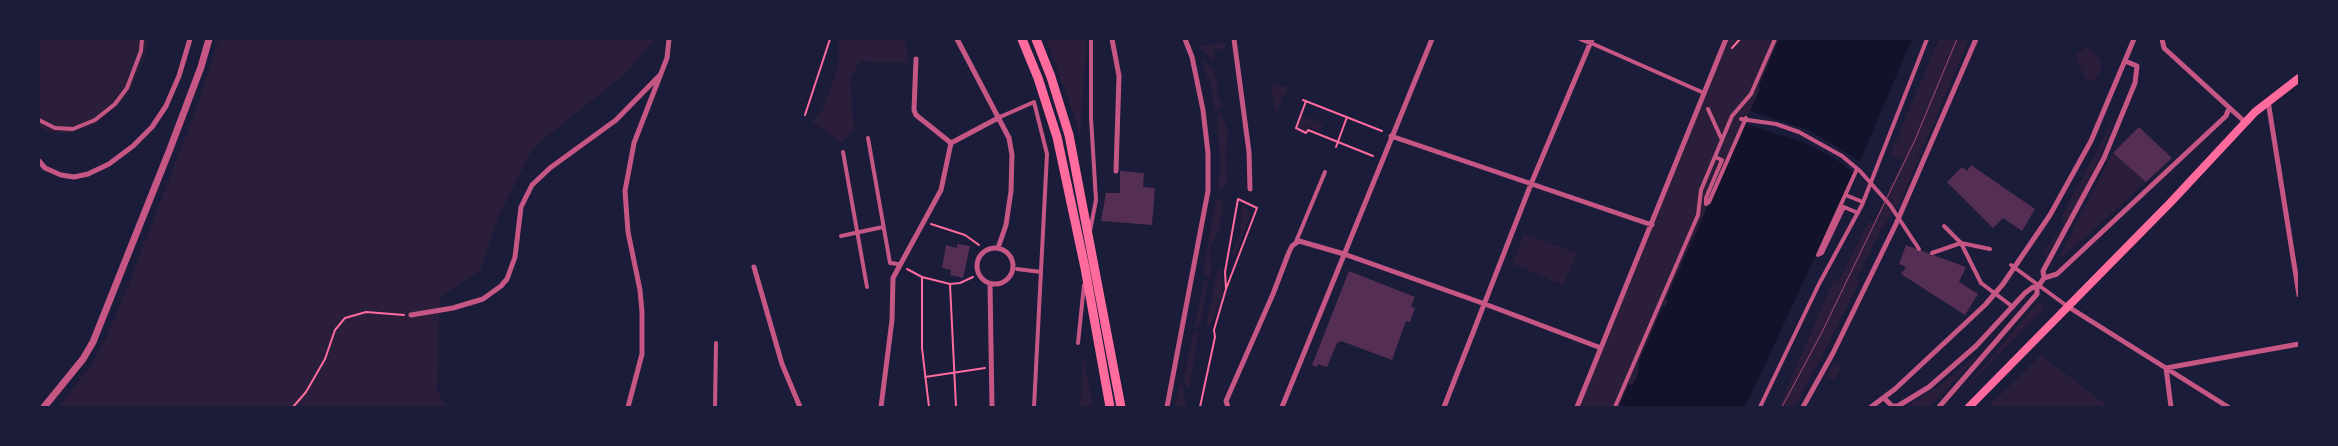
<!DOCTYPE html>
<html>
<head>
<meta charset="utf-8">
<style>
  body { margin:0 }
  #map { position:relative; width:2338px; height:446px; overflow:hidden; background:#1b1b3a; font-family:Bitter,serif }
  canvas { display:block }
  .frame { position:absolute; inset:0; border:40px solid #1b1b3a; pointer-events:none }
</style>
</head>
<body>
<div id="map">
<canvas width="2338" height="446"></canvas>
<div class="frame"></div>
</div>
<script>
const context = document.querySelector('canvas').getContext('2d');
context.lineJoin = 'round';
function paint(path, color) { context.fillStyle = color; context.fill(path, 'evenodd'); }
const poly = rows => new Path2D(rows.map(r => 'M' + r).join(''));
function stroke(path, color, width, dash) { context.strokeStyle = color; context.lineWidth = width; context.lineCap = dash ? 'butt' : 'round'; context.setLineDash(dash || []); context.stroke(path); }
paint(poly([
  [39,39,148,39,146,53,139,70,130,90,121,103,94,125,68,134,48,132,39,126],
  [218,39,655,39,626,73,533,148,497,220,480,271,440,297,437,391,448,407,58,407,90,367,107,336,126,291,200,99],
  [838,39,905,39,909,63,860,61,850,80,854,129,842,143,812,122,823,109,839,64],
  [1046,39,1087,39,1080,137,1075,117],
  [1726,39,1779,39,1759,86,1760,89,1666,299,1668,301,1665,307,1663,306,1639,361,1638,374,1632,385,1629,384,1619,407,1577,407],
  [1939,39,1969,39,1899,205,1882,228,1856,279,1860,281,1803,392,1794,407,1779,407,1833,281,1839,281,1869,221,1873,223,1903,160,1890,155],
  [1225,42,1225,48,1214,51,1215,62,1197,46],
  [2087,46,2101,60,2101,71,2093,82,2085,79,2075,55],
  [1202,57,1213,70,1218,87,1217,92,1223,105,1218,109,1215,110,1214,106,1210,79,1207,79],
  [1271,84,1288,87,1276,113],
  [2118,111,2097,164,2066,224,2046,255,2043,253,2064,224,2062,216],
  [1217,112,1221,114,1228,131,1226,153,1227,182,1223,188,1218,188,1220,164],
  [1301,116,1323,125,1321,132,1307,126,1305,130,1297,127],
  [2113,153,2146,182,2062,258,2060,255,2063,250],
  [1216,200,1223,200,1220,227,1210,249,1211,277,1209,278,1203,273],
  [1242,204,1251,214,1233,259,1232,252,1240,235],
  [1524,234,1577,253,1563,285,1513,264],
  [1218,268,1221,269,1223,292,1210,327,1206,326],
  [1204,280,1208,282,1201,322,1198,328,1194,329],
  [2038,302,2045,308,1954,400,2000,347],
  [1193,333,1198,333,1198,336,1189,388,1187,388,1184,378],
  [1984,349,1930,407,1906,407,1940,385],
  [1083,352,1092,402,1093,407,1080,407],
  [2041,355,2108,406,2108,407,1988,407],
  [1834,362,1841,367,1834,380,1826,377],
  [1181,383,1187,403,1186,407,1177,407,1175,403]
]), '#2a1e3b');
paint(poly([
  [1779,39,1912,39,1860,161,1745,407,1619,407,1629,384,1632,385,1638,374,1639,361,1663,306,1666,307,1668,301,1666,299,1760,89,1759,86]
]), '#12122b');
paint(poly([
  [1750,111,1809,130,1860,161,1854,173,1834,158,1801,141,1745,124]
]), '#1b1b3a');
paint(poly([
  [2139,127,2172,158,2146,182,2113,153],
  [1971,165,2035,209,2022,231,2003,218,1993,228,1947,182,1962,167,1967,171],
  [1120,171,1144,173,1143,187,1155,188,1152,225,1101,221,1106,193,1120,193],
  [957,244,970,246,963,278,950,275,951,270,942,268,946,245,957,248],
  [1906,245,1966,267,1959,282,1978,294,1965,315,1901,274,1906,267,1899,264],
  [1349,271,1415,297,1411,307,1415,308,1410,322,1406,321,1392,360,1341,341,1337,343,1327,367,1318,364,1317,367,1312,365]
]), '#542f53');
stroke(poly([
  [1732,48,1740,39],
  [1303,100,1382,131],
  [1306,101,1296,128,1306,133,1308,130,1373,156],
  [805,115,830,39],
  [1336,147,1347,117],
  [931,224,965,235,979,245],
  [907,269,922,277,950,284,960,283,973,277],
  [922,277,922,348,929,407],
  [950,284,956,407],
  [925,377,985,368],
  [293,407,306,392,325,359,335,330,345,318,366,312,404,315],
  [1200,407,1215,337,1214,330,1226,289,1225,272,1238,199,1257,208,1226,289]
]), '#ff6b9d', 2);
stroke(poly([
  [1591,43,1704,93],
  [1708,109,1722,140],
  [1000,117,1034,102,1047,154,1034,407],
  [1741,119,1776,124,1799,132,1842,156,1860,171,1890,205,1919,249],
  [39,120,55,128,73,129,95,120,115,104,127,88,141,51,142,39],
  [868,138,890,263,898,264],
  [843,152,867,287],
  [1715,157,1722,160,1706,198,1706,204,1709,202,1746,118],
  [1857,169,1818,255,1822,253,1844,207,1858,213],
  [1848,196,1863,202],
  [1944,226,1961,243,1981,283],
  [1090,231,1096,200,1091,118,1091,39],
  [841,236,883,227],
  [1295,244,1325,172],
  [1932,253,1961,243,1990,249],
  [2011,265,2067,306],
  [1017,269,1041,272],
  [1981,283,2013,307],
  [1078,343,1084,285],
  [715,407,716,343],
  [1615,407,1698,215,1701,190,1732,116,1751,94,1775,39],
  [1760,407,1819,284,1862,205,1927,39]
]), '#c65784', 4);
stroke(poly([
  [957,39,1009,138,1012,155,1011,191,1006,225,998,248],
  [1112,39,1119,76,1116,171],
  [1234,39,1249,152,1250,189],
  [1581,39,1591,43],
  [2162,39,2164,48,2245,122],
  [916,59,914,110,916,115,951,143],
  [2268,101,2299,295],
  [1391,136,1652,225],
  [39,161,45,168,61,175,74,177,88,174,109,164,133,146,152,127,166,106,179,76,190,39],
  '977 266a18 18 0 1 1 36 0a18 18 0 1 1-36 0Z',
  [754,267,782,364,800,407],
  [2044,278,2057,274,2226,116,2229,108],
  [990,284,992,407],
  [2067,306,2228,407],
  [411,315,453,308,483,299,501,286,507,279,515,257,521,207,532,185,550,168,616,120,659,76],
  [2166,368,2299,344],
  [2166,368,2171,407],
  [1884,398,1892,406,1898,406,1929,387,1976,346,2025,293,2033,287,2037,288],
  [628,407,642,354,642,312,640,290,628,232,625,191,634,143,667,58,669,39],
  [881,407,892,320,893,278,941,190,951,143,1000,117],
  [1167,407,1208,191,1208,153,1203,110,1192,57,1185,39],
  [1228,407,1226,401,1273,294,1289,252,1292,246,1299,241,1344,254,1485,304,1601,348],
  [1282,407,1432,39],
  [1444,407,1531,184,1592,39],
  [1577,407,1726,39],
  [1803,407,1833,353,1896,224,1976,39],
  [1871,407,1895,389,1985,305,2003,284,2050,215,2091,141,2134,39],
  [1939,407,2037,294,2037,288,2044,278,2043,271,2104,158,2135,83,2137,66,2125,61]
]), '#c65784', 5);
stroke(poly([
  [44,407,83,359,93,342,170,149,201,67,209,39]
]), '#c65784', 7);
stroke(poly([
  [1969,407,2170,203,2255,112,2299,78]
]), '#ff6b9d', 8);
stroke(poly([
  [1022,39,1038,78,1057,137,1085,268,1110,407],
  [1036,39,1051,77,1069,135,1121,407]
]), '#ff6b9d', 9);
stroke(poly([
  [1782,407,1822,332,1915,140,1957,39]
]), '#a44b75', 1);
</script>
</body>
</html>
